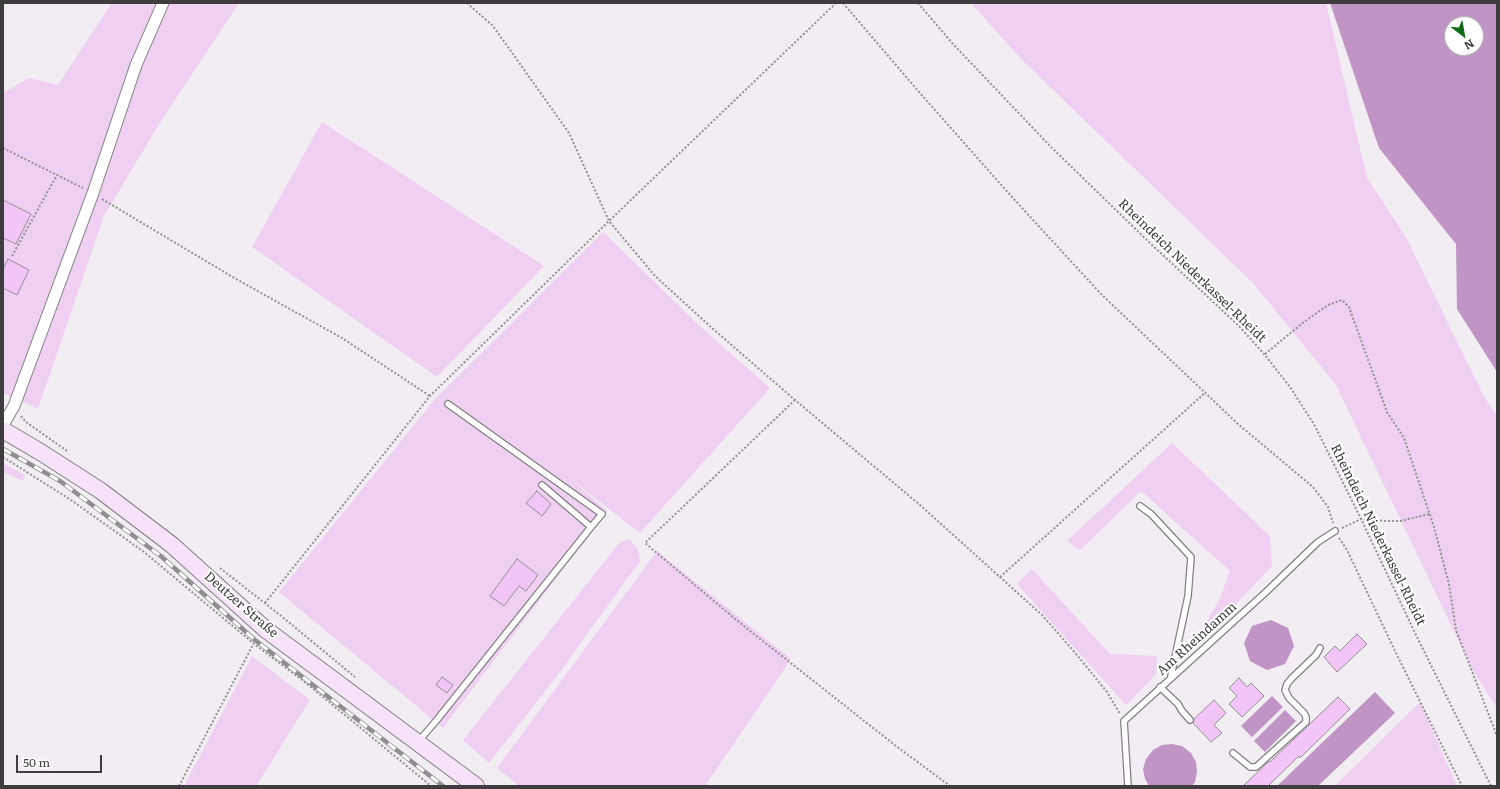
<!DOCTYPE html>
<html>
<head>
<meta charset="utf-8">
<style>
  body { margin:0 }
  #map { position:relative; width:1500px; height:789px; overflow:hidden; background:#f1edf2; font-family:Literata,serif }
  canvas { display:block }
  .frame { position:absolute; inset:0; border:4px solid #3e3c3e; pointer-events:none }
  .north { position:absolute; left:1444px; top:16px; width:40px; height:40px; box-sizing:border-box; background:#fff; border:1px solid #b2b1b2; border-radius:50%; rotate:149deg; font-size:11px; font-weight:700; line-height:16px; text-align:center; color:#3e3c3e }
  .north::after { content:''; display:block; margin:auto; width:14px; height:18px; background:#0f6c16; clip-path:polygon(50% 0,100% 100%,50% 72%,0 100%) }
  .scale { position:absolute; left:16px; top:755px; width:86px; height:18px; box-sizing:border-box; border:2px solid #3e3c3e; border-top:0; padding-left:5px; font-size:12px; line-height:14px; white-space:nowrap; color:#3e3c3e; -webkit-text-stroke:3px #fff; paint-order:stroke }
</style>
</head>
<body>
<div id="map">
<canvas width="1500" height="789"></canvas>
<div class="frame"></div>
<div class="north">N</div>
<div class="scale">50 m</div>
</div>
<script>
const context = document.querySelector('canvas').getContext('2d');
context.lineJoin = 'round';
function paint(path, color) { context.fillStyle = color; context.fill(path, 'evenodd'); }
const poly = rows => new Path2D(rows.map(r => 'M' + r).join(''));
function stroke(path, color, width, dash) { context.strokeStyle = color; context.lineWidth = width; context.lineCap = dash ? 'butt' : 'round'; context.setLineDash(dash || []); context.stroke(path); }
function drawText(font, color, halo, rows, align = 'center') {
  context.font = font + ' Literata,serif'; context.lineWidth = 4; context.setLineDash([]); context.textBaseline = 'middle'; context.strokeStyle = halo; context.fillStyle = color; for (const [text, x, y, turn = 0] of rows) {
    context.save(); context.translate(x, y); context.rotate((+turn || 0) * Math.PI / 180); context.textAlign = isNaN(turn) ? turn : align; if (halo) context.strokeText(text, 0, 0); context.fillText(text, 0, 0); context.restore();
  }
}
paint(poly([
  [112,3,239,3,158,126,104,216,38,409,3,393,3,93,29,78,58,85],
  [971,3,1326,3,1367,178,1407,239,1483,395,1497,417,1497,708,1472,669,1336,385,1253,283,1020,58],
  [322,122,544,266,437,377,252,247],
  [603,232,705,331,770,388,640,533,568,477,607,511,443,728,279,592,435,399],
  [1172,443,1270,536,1272,566,1187,655,1219,600,1230,571,1141,491,1080,550,1067,541],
  [3,463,25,475,23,481,3,472],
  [629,539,638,549,640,561,557,676,489,763,463,740,620,542],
  [657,551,791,659,705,786,519,786,497,768],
  [1032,569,1110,654,1157,656,1156,674,1126,705,1017,584],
  [252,656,310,700,256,786,184,786],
  [1420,702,1457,786,1335,786]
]), '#efd0f2');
paint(poly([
  [1330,3,1497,3,1497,372,1457,309,1456,244,1379,148],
  [1452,24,1476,24,1476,48,1452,48],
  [1271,620,1288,628,1294,646,1285,664,1267,670,1250,661,1244,643,1252,626],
  [1375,692,1395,713,1318,786,1277,786],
  [1272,696,1283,707,1252,737,1241,726],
  [1285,710,1296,721,1265,752,1254,741],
  [1172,744,1182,746,1191,753,1196,762,1197,772,1195,782,1192,786,1149,786,1145,779,1143,769,1146,759,1153,750,1162,745]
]), '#c094c5');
const building = poly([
  [3,200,31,214,16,244,3,238,3,200],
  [8,259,29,270,17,295,3,288,3,269,8,259],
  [537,491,551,504,542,516,526,503,537,491],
  [517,559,538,575,526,591,519,586,504,606,490,596,517,559],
  [1357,634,1367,644,1337,672,1324,657,1335,646,1340,651,1357,634],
  [442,677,453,685,447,693,436,685,442,677],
  [1239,678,1247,687,1251,683,1264,696,1242,717,1229,704,1237,696,1229,688,1239,678],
  [1338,697,1350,709,1300,758,1299,756,1268,786,1243,786,1269,761,1270,762,1338,697],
  [1214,700,1226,713,1214,725,1222,733,1211,742,1193,723,1194,719,1214,700]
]);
paint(building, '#f3c4f7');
stroke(building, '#939093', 1);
const lane = poly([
  [448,404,602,514,591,527],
  [1140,506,1151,514,1191,557,1188,596,1171,676],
  [1160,687,1178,704,1182,711,1190,720],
  [418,742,436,721,591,527,542,485],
  [1233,753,1250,767,1256,767,1306,722,1306,717,1304,713,1289,698,1285,690,1287,684,1292,678,1316,655,1320,648],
  [1128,786,1124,721,1266,592,1318,542,1335,531]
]);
const street = poly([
  [3,425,14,406,93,193,136,65,163,3]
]);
const secondary = poly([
  [3,430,42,453,101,491,172,545,265,629,476,786]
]);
stroke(lane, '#838084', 8);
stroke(street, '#838084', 13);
stroke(secondary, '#838084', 18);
stroke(poly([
  [467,3,493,26,569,133,609,221,655,276,712,328,795,400,920,505,1042,615,1077,655,1107,692,1120,714],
  [843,3,919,92,1012,197,1101,294,1238,424,1313,487,1328,507,1333,523],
  [918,3,953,44,1051,147,1151,244,1238,325,1265,355,1290,387,1315,426,1361,519,1416,635,1491,786],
  [3,148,83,188],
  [102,199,236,279,342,338,430,396],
  [12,256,57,175],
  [1265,354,1304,322,1328,305,1342,300,1349,307,1387,412,1404,438,1434,527,1449,584,1456,630,1497,736],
  [795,400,645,543,740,623,896,746,950,786],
  [21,416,26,422,67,451],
  [3,457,71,500,144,552,253,643,306,683,431,786],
  [1342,528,1361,519,1387,521,1401,521,1429,514],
  [1339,538,1347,550,1396,653,1462,786],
  [220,568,280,615,355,677],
  [1000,577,1206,392],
  [265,603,430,396,609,221,836,3],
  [179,786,256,639]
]), '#939094', 2, [2, 2]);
stroke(lane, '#fff', 5.5);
stroke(street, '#fff', 11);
stroke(secondary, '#f7e2f9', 16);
const rail = poly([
  [3,449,60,481,162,557,255,640,443,786]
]);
stroke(rail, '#918e91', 4.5);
stroke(rail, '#fff', 3, [9]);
drawText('13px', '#3e3c3e', '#fff', [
  ["Rheindeich Niederkassel-Rheidt",1192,271,44],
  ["Rheindeich Niederkassel-Rheidt",1378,535,64],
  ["Deutzer Straße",241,605,41],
  ["Am Rheindamm",1197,639,-42]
]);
</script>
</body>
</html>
